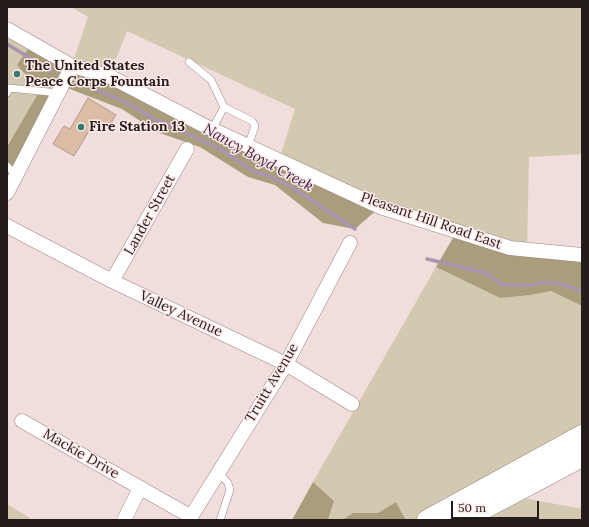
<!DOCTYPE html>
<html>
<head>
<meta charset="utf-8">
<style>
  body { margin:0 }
  #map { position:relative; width:589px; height:527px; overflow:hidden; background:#f1dddb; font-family:Lora,serif }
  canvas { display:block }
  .frame { position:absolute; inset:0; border:8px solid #241d1c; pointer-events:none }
  .scale { position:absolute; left:451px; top:501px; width:88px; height:18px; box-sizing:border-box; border:2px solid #241d1c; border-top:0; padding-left:5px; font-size:12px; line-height:14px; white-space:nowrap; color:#241d1c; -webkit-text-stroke:3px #feeae8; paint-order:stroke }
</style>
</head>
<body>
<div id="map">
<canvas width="589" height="527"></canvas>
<div class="frame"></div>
<div class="scale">50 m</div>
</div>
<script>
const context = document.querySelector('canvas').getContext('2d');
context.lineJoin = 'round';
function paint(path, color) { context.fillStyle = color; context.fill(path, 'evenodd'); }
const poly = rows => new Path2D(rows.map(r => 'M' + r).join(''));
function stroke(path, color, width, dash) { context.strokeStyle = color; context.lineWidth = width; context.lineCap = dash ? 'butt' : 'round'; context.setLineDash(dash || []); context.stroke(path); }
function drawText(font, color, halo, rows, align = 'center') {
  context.font = font + ' Lora,serif'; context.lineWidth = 3; context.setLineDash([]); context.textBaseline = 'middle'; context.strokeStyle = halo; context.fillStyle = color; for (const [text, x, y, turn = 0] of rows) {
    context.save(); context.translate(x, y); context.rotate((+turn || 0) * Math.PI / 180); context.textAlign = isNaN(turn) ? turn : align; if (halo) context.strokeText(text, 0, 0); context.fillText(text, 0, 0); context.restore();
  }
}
paint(poly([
  [71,7,582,7,582,154,529,157,527,250,380,207,279,160,295,109,127,31,109,76,72,66,7,193,7,30,72,65,88,17],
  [436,267,500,298,531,295,551,291,582,306,582,435,427,520,406,520,396,502,378,513,353,513,342,520,328,520,334,501,313,482],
  [508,495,582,509,582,520,463,520],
  [7,504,30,518,29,520,7,520]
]), '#d3c9b0');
paint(poly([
  [32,43,380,207,355,229,323,223,275,185,248,177,200,147,157,132,122,109,62,86,7,193,7,147,43,85,36,85,17,65],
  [457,231,582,255,582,306,551,291,531,295,500,298,436,267],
  [313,482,334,501,328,520,292,520],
  [396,502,406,520,342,520,353,513,378,513]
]), '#aa9d7c');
stroke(poly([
  [7,44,51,71],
  [81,83,127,103,153,118,220,149,255,172,272,177,293,188,355,229],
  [427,259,486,273,503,285,531,285,545,282,561,284,582,291]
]), '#ab94b0', 3.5);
const building = poly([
  [88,98,116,115,107,129,95,121,74,156,53,144,64,126,70,129,88,98]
]);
paint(building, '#dcbca5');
stroke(building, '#ab9c92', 1);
const lane = poly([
  [189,62,211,80,224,107],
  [7,93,9,88,59,93],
  [212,130,224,107,252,121,255,126,248,146],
  [7,166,16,175],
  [218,472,228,483,230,490,220,520]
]);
const street = poly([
  [7,29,72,66,109,76,203,125,380,207,510,248,582,255],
  [7,193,72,66],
  [7,226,112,281,286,364,352,404],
  [112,281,187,149],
  [22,421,190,516],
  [124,520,140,488],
  [189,520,286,364,350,243]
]);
const secondary = poly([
  [427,520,582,435],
  [463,520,582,457]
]);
stroke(lane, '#988684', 8);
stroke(street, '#988684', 15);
stroke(secondary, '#988684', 21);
stroke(lane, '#fff', 7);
stroke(street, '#fff', 14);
stroke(secondary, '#fff', 20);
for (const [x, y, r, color] of [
  [17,74,4,"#337a72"],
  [81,127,4,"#337a72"]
]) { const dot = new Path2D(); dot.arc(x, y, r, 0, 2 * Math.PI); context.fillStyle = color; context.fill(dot); stroke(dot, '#feeae8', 1.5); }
drawText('bold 14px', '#241d1c', '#feeae8', [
  ["The United States",25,66],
  ["Peace Corps Fountain",25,82],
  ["Fire Station 13",89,127]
], 'left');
drawText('14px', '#241d1c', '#feeae8', [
  ["Lander Street",150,215,-61],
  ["Pleasant Hill Road East",431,221,19],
  ["Valley Avenue",181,314,25],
  ["Truitt Avenue",272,383,-59],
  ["Mackie Drive",81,454,30]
]);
drawText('italic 15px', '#3d1d44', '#feeae8', [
  ["Nancy Boyd Creek",258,158,29]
]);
</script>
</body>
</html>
